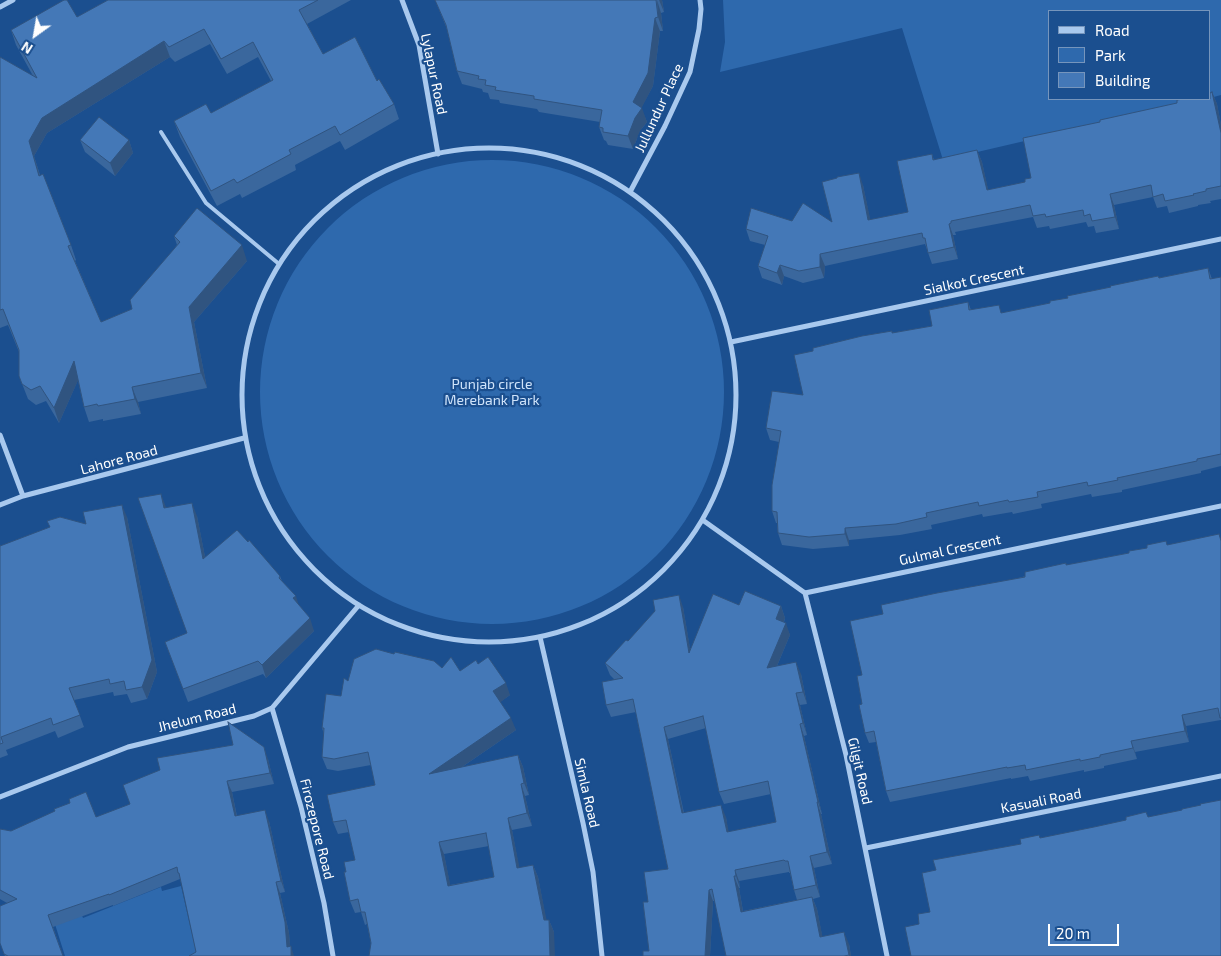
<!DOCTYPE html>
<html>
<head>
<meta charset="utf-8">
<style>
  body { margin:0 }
  #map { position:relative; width:1221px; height:956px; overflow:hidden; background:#1b4f8f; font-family:"Exo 2",sans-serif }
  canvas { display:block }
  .legend { position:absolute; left:1048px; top:10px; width:162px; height:90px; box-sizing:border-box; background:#1b4f8f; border:1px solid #7695bc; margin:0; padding:6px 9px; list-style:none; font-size:15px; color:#fff }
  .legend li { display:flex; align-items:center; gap:10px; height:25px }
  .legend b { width:25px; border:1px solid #7695bc }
  .north { position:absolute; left:10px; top:10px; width:50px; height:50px; -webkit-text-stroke:4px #1b4f8f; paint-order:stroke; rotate:212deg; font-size:14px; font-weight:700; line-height:20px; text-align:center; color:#fff }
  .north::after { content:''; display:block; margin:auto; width:18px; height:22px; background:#fff; clip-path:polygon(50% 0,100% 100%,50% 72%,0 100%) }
  .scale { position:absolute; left:1048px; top:924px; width:71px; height:22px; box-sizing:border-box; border:2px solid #fff; border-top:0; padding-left:6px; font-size:15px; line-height:18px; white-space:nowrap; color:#fff; -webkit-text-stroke:4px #1b4f8f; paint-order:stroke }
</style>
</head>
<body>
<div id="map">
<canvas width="1221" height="956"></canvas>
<ul class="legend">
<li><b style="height:6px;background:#a9c9ee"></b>Road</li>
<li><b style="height:14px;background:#2e69ad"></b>Park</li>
<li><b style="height:14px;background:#4478b7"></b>Building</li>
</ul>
<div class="north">N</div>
<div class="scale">20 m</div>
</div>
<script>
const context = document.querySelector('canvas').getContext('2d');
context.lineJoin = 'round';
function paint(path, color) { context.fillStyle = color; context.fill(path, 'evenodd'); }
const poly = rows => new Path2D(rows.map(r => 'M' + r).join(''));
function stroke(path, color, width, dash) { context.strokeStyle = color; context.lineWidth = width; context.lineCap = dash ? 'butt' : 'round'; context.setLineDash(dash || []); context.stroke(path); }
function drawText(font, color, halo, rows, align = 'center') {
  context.font = font + ' "Exo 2",sans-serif'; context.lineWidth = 4.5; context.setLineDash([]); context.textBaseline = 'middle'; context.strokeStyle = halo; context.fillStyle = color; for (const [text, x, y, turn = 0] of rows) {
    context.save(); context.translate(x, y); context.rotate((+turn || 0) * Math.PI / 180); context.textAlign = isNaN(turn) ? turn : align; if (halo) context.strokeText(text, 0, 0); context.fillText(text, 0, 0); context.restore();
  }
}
paint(poly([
  [723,0,1221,0,1221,95,1210,98,1210,11,1050,11,1050,99,1205,99,943,160,902,28,720,72,725,42],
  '260 392a232 232 0 1 1 464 0a232 232 0 1 1-464 0Z',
  [181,886,197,956,65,956,53,918,78,905,83,918,161,887,162,891]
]), '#2e69ad');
stroke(poly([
  [161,132,206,203,279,264]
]), '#a9c9ee', 4);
stroke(poly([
  [402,0,419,45,438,154],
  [0,7,13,0],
  '242 395a247 247 0 1 1 494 0a247 247 0 1 1-494 0Z',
  [630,192,665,126,690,72,699,29,701,9,700,0],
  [731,342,1221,239],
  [0,435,23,496],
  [0,505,23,496,244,438],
  [704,521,805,593,1221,506],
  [805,593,846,755,887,956],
  [540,637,583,823,593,872,602,956],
  [272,708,301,807,324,903,333,956],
  [0,797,128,747,254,716,272,708,359,605],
  [866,848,1221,776]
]), '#a9c9ee', 5);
paint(poly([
  [108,0,351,0,307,24,323,54,377,81,394,104,399,119,345,150,340,141,295,165,296,170,242,198,240,194,217,206,180,137,174,121,211,113,271,81,258,57,227,74,210,44,175,62,170,57,47,133,34,156,40,175,71,245,76,260,75,261,101,322,132,309,177,245,174,236,247,261,194,322,207,388,138,402,141,414,103,421,103,419,89,422,84,407,78,380,59,423,46,401,36,405,28,399,19,376,19,352,8,325,0,328,0,57,33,76,16,45,11,30,77,17],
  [435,0,662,0,664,12,661,13,663,31,660,31,653,86,641,108,647,122,640,131,633,149,608,145,606,141,604,140,599,127,600,122,539,112,537,109,500,103,499,100,490,99,488,93,483,92,482,89,462,84,457,71,447,29],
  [1212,92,1217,104,1221,125,1221,199,1210,201,1211,203,1198,205,1198,206,1169,213,1167,206,1157,208,1153,197,1114,205,1119,229,1096,233,1094,226,1088,227,1086,222,1050,229,1049,226,1037,228,1033,217,955,232,956,235,953,235,958,259,932,264,925,244,825,266,824,278,803,283,784,276,782,285,762,278,758,266,765,245,750,241,746,229,792,221,832,222,863,185,870,220,908,212,932,154,934,160,977,150,982,162,988,190,1025,182,1100,122,1177,103],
  [80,140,129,140,133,153,115,176,85,152],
  [1208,268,1212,279,1221,277,1221,466,1201,471,1201,473,1122,490,1122,492,1092,497,1091,494,1041,504,1042,508,1013,514,1012,512,983,517,982,514,931,525,932,529,900,535,849,540,849,546,813,549,782,545,778,533,777,523,776,523,772,511,779,442,770,440,766,428,803,395,813,351,892,333,932,326,968,302,971,310,1002,313,1050,303,1159,278],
  [166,508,197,516,205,557,248,542,280,576,282,581,299,606,314,631,266,678,263,674,188,702,165,642,187,633],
  [127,517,157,672,147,699,131,703,127,694,114,696,113,692,74,700,84,727,58,738,55,731,6,750,8,755,0,758,0,546,86,524],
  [1221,539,1221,720,1186,726,1189,742,1135,752,1137,759,1104,766,1104,768,1084,772,1084,770,1030,781,1028,776,1011,779,1011,778,890,802,886,791,876,742,869,743,865,733,862,704,862,675,883,614,1067,565,1129,553,1168,545],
  [739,605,781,606,785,618,784,622,790,635,777,666,801,674,807,704,800,705,807,735,804,736,822,814,821,814,832,864,814,868,820,897,813,899,817,909,822,936,849,944,851,956,726,956,715,901,713,901,710,956,643,956,649,951,648,902,668,869,636,712,611,717,606,705,615,680,610,675,605,663,628,641,683,607,690,649],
  [706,728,719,792,724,804,771,794,776,822,728,832,726,817,684,813,668,739],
  [789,872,789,873,790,873,794,890,797,900,743,911,739,888,740,888,739,881],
  [478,664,510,695,500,702,516,730,462,767,518,755,523,767,529,795,525,796,532,826,512,830,519,868,533,865,538,877,546,920,549,920,554,932,371,943,367,924,365,925,361,912,355,913,350,901,346,872,355,860,349,832,338,834,333,822,375,785,371,765,338,771,327,769,322,757,324,734,322,728,341,696,348,681,442,668,460,671],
  [489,846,494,877,450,885,444,854],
  [268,759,274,784,232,792,237,816,269,821,285,892,280,893,289,933,290,946,196,952,182,885,180,879,113,906,113,905,53,927,63,956,5,956,0,943,7,903,0,899,0,829,11,831,96,817]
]), '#3a679d');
paint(poly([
  [657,0,661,13,663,31,658,17],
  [659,0,662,0,664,12],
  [655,18,660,31,653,86,640,111,642,108,647,122,640,131,633,149,628,136,633,102],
  [164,41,170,57,47,133,34,156,44,191,39,176,29,141,42,118],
  [1212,92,1217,104,1221,125,1221,133],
  [129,140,133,153,115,176,110,163],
  [977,150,982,162,991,202,987,190],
  [859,173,863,185,873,232,868,220],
  [1110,194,1114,205,1119,229,1115,217],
  [949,224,953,235,958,259,954,247],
  [242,245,247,261,194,322,207,388,201,373,189,307],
  [820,254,825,266,824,278,820,267],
  [780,265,784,276,782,285,777,273],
  [74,361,80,376,59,423,54,408],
  [132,387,138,402,141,414,135,399],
  [161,494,166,507,169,521,164,508],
  [192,503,197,516,208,572,203,559],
  [122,505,127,517,157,672,147,699,142,687],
  [845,528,849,540,849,546,845,534],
  [679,595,683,607,693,665,689,653],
  [296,596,300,609,293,598],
  [781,606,785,618,780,631,776,619],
  [310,618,314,631,266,678,262,665],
  [786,623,790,635,771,680,767,668],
  [796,662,801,674,807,704,803,692],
  [506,683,510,695,498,704,493,691],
  [796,693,800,705,807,735,803,723],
  [1182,715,1186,726,1189,742,1185,731],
  [511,718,516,730,434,786,429,774],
  [800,724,804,736,822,814,818,802],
  [664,727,668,739,686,825,682,813],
  [1131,741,1135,752,1137,759,1133,748],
  [264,747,268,759,274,784,270,773],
  [518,755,523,767,529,795,524,783],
  [227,781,232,792,239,828,235,816],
  [521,784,525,796,532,826,527,813],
  [817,802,821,814,832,864,827,852],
  [721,805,726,817,731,844,727,832],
  [265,810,269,821,285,892,281,881],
  [508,818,512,830,522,880,517,868],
  [439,842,444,854,453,898,448,886],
  [810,856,814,868,820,897,816,885],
  [533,865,538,877,549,932,544,920],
  [735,870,739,881,740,888,736,876],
  [734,876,739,888,745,924,741,912],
  [276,882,280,893,289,933,291,956,287,947],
  [709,890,713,901,710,956,705,956],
  [812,897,817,909,825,949,820,937],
  [549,920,554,932,555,956,550,956],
  [844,932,849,944,851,956,849,956,849,955],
  [291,946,294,956,291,956]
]), '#305480');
const building = poly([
  [64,0,67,0,77,17,108,0,318,0,299,10,323,54,355,37,377,81,379,79,394,104,340,135,335,126,289,150,291,154,237,183,234,179,211,191,174,121,206,104,211,113,273,80,253,42,221,59,204,29,169,47,164,41,42,118,29,141,39,176,43,174,71,245,68,246,101,322,132,309,130,300,180,242,174,236,197,208,242,245,189,307,201,373,132,387,135,399,98,406,97,404,84,407,74,361,54,408,40,386,31,390,22,384,19,376,19,350,3,309,0,310,0,57,37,78,11,30,64,0],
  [435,0,656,0,658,17,655,18,648,73,633,102,642,108,635,118,628,136,603,132,603,128,599,127,602,110,534,99,534,96,495,90,496,87,485,85,486,80,478,79,479,76,457,71,446,25,435,0],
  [1212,92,1221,133,1221,186,1206,189,1206,191,1193,194,1194,195,1165,201,1163,194,1153,197,1151,185,1110,194,1115,217,1092,221,1090,214,1084,216,1083,210,1046,217,1045,214,1033,216,1030,205,951,221,951,223,949,224,954,247,928,253,925,238,923,238,922,233,820,254,820,267,799,271,780,265,777,273,758,266,768,236,746,229,751,208,792,221,803,203,832,222,822,182,837,178,837,177,859,173,868,220,908,212,897,161,932,154,933,160,977,150,987,190,1025,182,1025,179,1031,178,1023,138,1100,122,1100,120,1177,103,1177,100,1183,99,1210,99,1210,93,1212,92],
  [99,117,129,140,110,163,80,140,99,117],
  [1208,268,1210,279,1221,277,1221,454,1197,459,1197,461,1117,478,1118,480,1088,486,1087,482,1037,492,1038,497,1009,502,1008,500,979,506,978,502,926,513,927,517,896,524,845,528,845,534,809,537,778,533,777,512,772,511,772,485,781,431,766,428,772,391,803,395,794,355,813,351,813,348,862,336,892,331,892,333,932,326,929,310,968,302,969,310,999,305,1001,313,1050,303,1050,301,1068,298,1067,296,1111,287,1110,286,1158,276,1159,278,1208,268],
  [161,494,164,508,192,503,203,559,237,530,248,542,249,540,280,576,279,578,296,596,293,598,310,618,262,665,258,661,183,689,165,642,187,633,138,498,161,494],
  [122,505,152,660,142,687,126,690,124,681,110,684,109,679,69,688,80,715,53,725,51,718,1,737,3,743,0,744,0,546,50,527,47,521,60,517,86,524,83,512,122,505],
  [1219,534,1221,541,1221,718,1220,718,1218,708,1182,715,1185,731,1131,741,1133,748,1100,755,1100,757,1080,761,1080,759,1026,770,1025,765,1007,768,1007,767,886,791,874,731,865,733,859,705,862,704,857,676,862,675,850,621,883,614,881,605,937,593,1025,577,1025,572,1066,563,1066,565,1129,553,1129,551,1147,548,1147,545,1166,541,1167,545,1219,534],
  [745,591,781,606,776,619,786,623,767,668,796,662,803,692,796,693,803,723,800,724,818,802,817,802,827,852,810,856,816,885,794,890,788,861,785,861,784,860,735,870,736,876,734,876,741,912,812,897,820,937,844,932,849,955,844,956,726,956,712,889,709,890,705,956,643,956,643,951,649,951,643,902,648,902,644,872,668,869,633,699,606,705,602,682,623,678,605,663,626,640,628,641,655,611,653,600,679,595,689,653,713,594,739,605,745,591],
  [703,716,719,792,768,781,776,822,727,832,721,805,682,813,664,727,703,716],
  [376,649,394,654,395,652,434,661,442,668,451,657,460,671,476,660,478,664,488,657,506,683,493,691,511,718,429,774,518,755,524,783,521,784,527,813,508,818,517,868,533,865,544,920,549,920,550,956,369,956,371,943,365,912,361,912,358,899,350,901,344,872,346,872,344,862,355,860,346,820,333,822,327,795,375,785,368,752,334,759,322,757,324,728,322,728,326,694,341,696,344,678,348,681,354,659,376,649],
  [486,833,494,877,448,886,439,842,486,833],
  [228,722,264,747,270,773,227,781,235,816,265,810,281,881,276,882,285,922,287,947,291,946,291,956,189,956,196,952,179,873,178,873,177,867,109,895,109,894,48,915,63,956,8,956,4,954,0,943,0,906,17,899,0,890,0,829,11,831,55,811,54,809,70,803,69,799,86,792,96,817,130,804,123,785,160,770,157,758,233,745,228,722],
  [1221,800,1221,956,911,956,905,927,919,924,918,914,930,912,922,873,936,870,933,860,1021,844,1020,839,1039,835,1040,838,1094,827,1126,820,1126,817,1146,812,1148,817,1182,810,1182,809,1201,805,1200,804,1221,800]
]);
paint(building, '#4478b7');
stroke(building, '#305480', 1);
drawText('14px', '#fff', '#1b4f8f', [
  ["Lylapur Road",434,74,78],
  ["Jullundur Place",659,108,-65],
  ["Sialkot Crescent",974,280,-12],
  ["Lahore Road",119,460,-15],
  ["Gulmal Crescent",950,550,-12],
  ["Jhelum Road",197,718,-14],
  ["Gilgit Road",860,771,77],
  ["Simla Road",587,793,77],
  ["Kasuali Road",1041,801,-11],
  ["Firozepore Road",317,829,76]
]);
drawText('14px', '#cfe3fa', '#1b4f8f', [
  ["Punjab circle",492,384],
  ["Merebank Park",492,400]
]);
</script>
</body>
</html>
